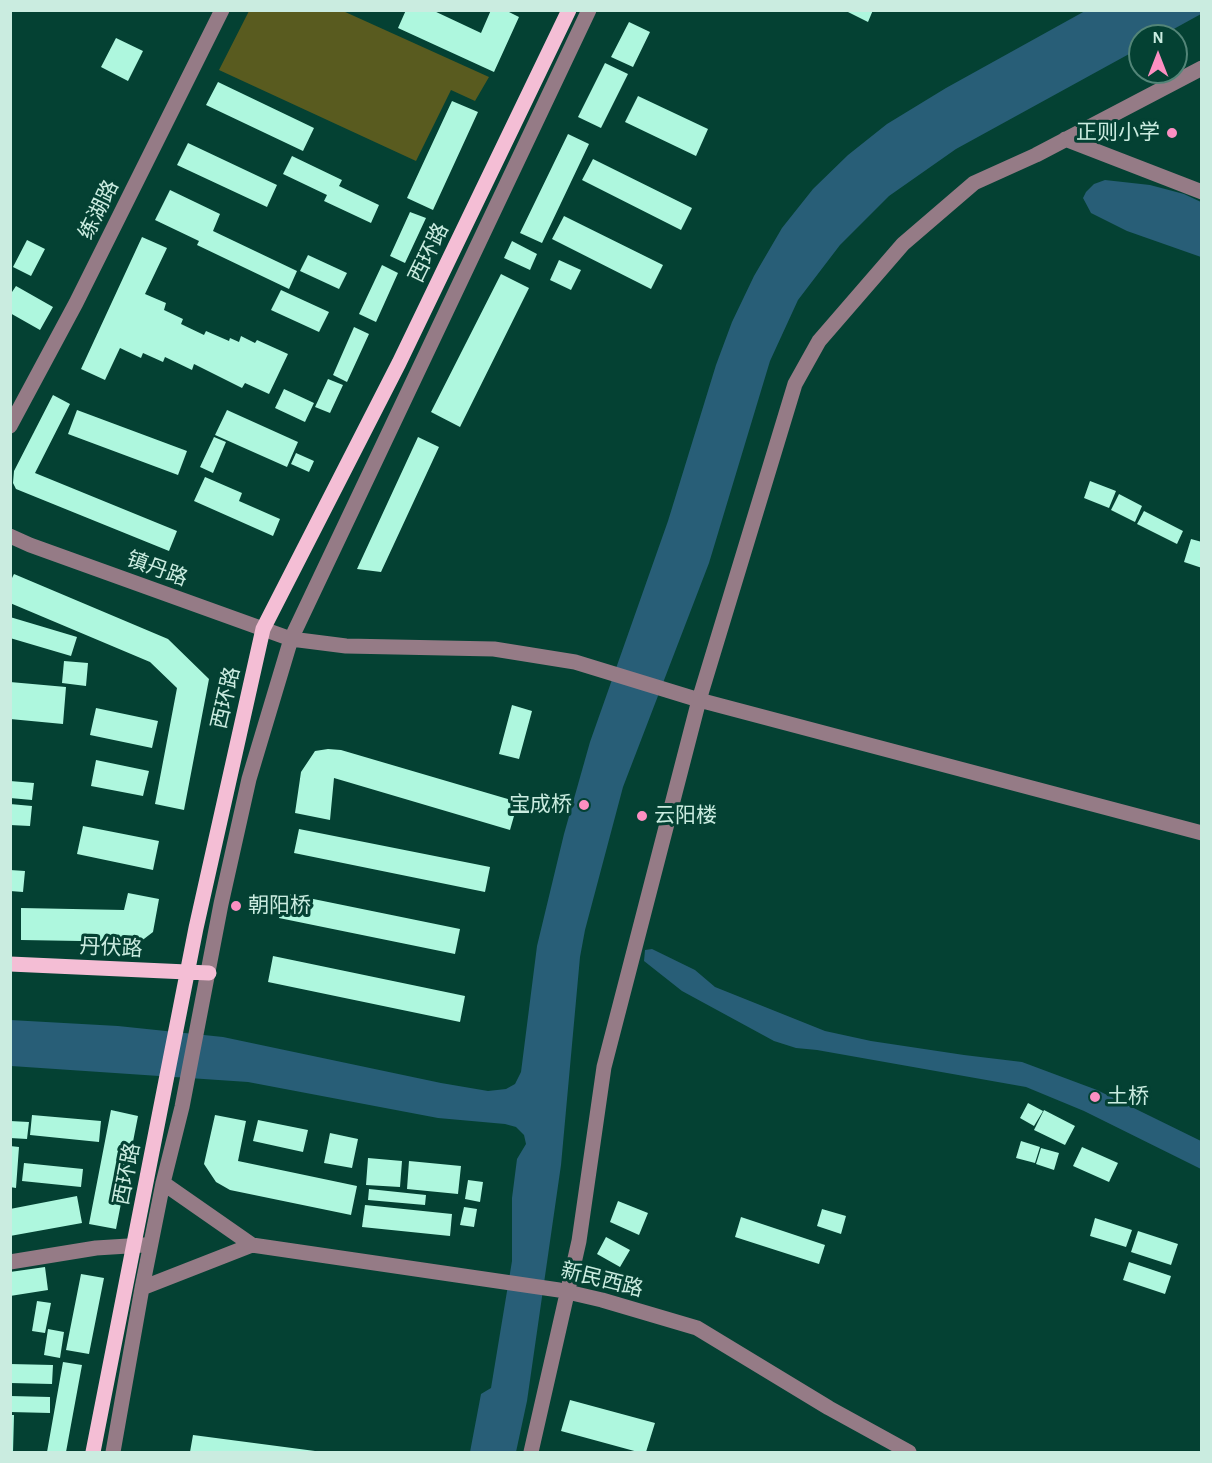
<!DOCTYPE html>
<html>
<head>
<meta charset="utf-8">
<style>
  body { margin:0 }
  #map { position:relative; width:1212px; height:1463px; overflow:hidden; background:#044133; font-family:"Alegreya Sans",sans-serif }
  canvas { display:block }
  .frame { position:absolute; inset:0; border:12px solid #caece0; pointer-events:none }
  .north { position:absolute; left:1128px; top:24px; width:60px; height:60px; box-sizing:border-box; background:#044133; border:2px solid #538578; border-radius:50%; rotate:0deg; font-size:16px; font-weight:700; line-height:24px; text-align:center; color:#caece0 }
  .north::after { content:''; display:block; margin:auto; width:21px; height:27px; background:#fc8fc2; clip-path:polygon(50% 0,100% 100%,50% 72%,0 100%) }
</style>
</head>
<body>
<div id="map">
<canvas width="1212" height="1463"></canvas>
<div class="frame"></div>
<div class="north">N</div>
</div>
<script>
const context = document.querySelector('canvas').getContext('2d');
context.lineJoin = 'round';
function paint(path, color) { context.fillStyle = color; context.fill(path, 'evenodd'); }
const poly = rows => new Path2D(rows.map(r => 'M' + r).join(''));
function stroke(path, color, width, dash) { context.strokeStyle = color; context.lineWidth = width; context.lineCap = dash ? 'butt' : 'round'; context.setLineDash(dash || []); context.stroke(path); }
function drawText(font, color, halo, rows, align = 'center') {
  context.font = font + ' "Alegreya Sans","Noto Sans SC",sans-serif'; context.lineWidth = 6; context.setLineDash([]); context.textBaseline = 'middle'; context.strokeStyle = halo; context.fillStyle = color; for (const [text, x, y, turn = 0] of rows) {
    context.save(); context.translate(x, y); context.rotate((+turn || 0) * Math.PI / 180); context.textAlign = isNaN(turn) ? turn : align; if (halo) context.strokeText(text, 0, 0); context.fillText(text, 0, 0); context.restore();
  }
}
paint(poly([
  [343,11,489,77,475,101,451,90,416,161,219,70,249,11]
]), '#595b1f');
paint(poly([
  [1085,11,1201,11,1201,14,1161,36,1140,36,1140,48,956,149,889,196,840,245,798,300,770,361,709,563,623,787,585,930,580,957,561,1165,527,1401,516,1452,470,1452,481,1394,491,1388,512,1261,512,1198,517,1159,526,1144,524,1135,516,1127,505,1124,438,1118,248,1082,11,1066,10,1020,118,1026,223,1037,441,1083,488,1091,506,1089,515,1084,521,1072,537,946,564,834,590,742,668,521,716,365,732,322,754,276,782,228,813,189,848,155,887,124,946,88],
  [1105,180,1150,185,1184,194,1201,202,1201,257,1127,231,1091,213,1083,198,1086,192,1094,184],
  [652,949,695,970,715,987,825,1031,871,1041,964,1055,1022,1062,1097,1090,1201,1141,1201,1169,1084,1111,1026,1087,817,1050,796,1048,774,1041,682,991,644,961,645,950]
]), '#285e77');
paint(poly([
  [406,10,432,10,481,33,491,10,505,10,519,17,494,72,398,28],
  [844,10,873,10,868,22],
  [629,22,650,32,633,67,611,57],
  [116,38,143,51,128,81,101,67],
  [605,63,628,74,601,128,578,117],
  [218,82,314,128,303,151,206,105],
  [638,96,708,129,696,156,625,122],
  [452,101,478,112,433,210,407,198],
  [568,134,589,144,542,243,520,233],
  [188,143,277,185,267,207,177,165],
  [292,156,342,180,339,186,379,205,371,223,324,201,327,195,283,174],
  [593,159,692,208,681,230,582,180],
  [170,190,220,214,213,231,297,271,289,289,197,245,199,241,155,220],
  [410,212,426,218,405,263,390,256],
  [564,216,663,265,651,289,552,239],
  [142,237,167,248,145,294,166,303,164,310,183,319,181,324,204,335,206,331,229,341,230,338,239,342,241,336,255,343,257,340,288,354,269,394,245,383,242,388,194,364,192,370,165,357,163,362,143,353,141,358,120,348,105,380,81,369],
  [27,240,45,249,31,276,13,267],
  [512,241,537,254,530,270,504,258],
  [308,255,347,273,339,289,300,271],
  [559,260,581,270,571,290,550,280],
  [382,265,398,273,376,322,359,314],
  [501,274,529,288,460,427,431,412],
  [16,286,53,307,40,330,10,313,10,295],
  [281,290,329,312,319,332,271,310],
  [354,327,369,334,347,382,333,375],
  [328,379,343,385,330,413,315,407],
  [284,389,314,403,305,422,275,408],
  [53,395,70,404,35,473,177,531,169,551,16,489,13,483,14,471],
  [77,410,187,451,178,475,68,434],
  [227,410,298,442,287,467,215,435],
  [214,437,226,442,213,473,200,467],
  [418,437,439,447,381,572,357,569],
  [296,453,314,461,309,472,291,464],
  [205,477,242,493,239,501,280,519,273,536,194,501],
  [1090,481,1116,491,1109,508,1084,498],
  [1119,494,1142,506,1135,522,1111,510],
  [1144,511,1183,531,1177,544,1137,524],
  [1191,539,1202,542,1202,568,1184,562],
  [14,574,168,639,209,679,184,810,155,804,177,688,150,662,10,603,10,582],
  [10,617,77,637,71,656,10,638],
  [64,661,88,663,86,686,62,683],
  [10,682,66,687,63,724,10,719],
  [512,705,532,711,519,759,499,754],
  [96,708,158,721,152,748,90,735],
  [328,749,341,750,518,802,510,830,334,778,330,820,295,813,301,772,315,751],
  [96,760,149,771,143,796,91,786],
  [10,781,34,783,32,800,10,798],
  [10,804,32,806,30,826,10,825],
  [83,826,159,841,153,870,77,854],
  [299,829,490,867,485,892,294,853],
  [10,870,25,871,23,892,10,891],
  [128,893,159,899,153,932,140,942,21,940,21,908,124,910],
  [284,893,460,929,455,954,279,918],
  [273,956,465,996,460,1022,268,982],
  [1028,1103,1043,1111,1034,1126,1020,1118],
  [111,1110,138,1116,116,1229,89,1224],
  [1044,1110,1075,1126,1065,1145,1034,1130],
  [32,1115,101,1121,99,1142,30,1135],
  [215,1115,246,1121,238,1161,357,1186,351,1215,230,1190,216,1182,204,1164],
  [258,1120,308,1130,303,1152,253,1141],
  [10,1121,29,1122,27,1139,10,1138],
  [330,1133,358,1139,352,1168,324,1163],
  [1021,1141,1040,1147,1035,1163,1016,1158],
  [10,1146,19,1147,16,1188,10,1187],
  [1082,1147,1118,1163,1109,1182,1073,1166],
  [1041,1148,1059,1153,1054,1170,1036,1164],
  [368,1158,402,1161,400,1187,366,1185],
  [409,1161,461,1166,458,1194,407,1189],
  [24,1163,83,1169,81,1187,22,1181],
  [468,1180,483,1182,480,1202,465,1199],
  [369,1189,426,1195,425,1205,368,1200],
  [77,1196,82,1223,10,1236,10,1209],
  [618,1201,648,1213,639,1235,610,1222],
  [365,1205,452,1214,450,1236,362,1227],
  [464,1207,477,1209,474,1227,460,1225],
  [822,1209,846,1216,841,1234,817,1226],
  [741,1217,825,1245,819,1264,735,1237],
  [1095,1218,1132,1230,1126,1247,1090,1236],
  [1138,1231,1178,1244,1171,1265,1131,1252],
  [606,1237,630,1250,620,1267,597,1254],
  [1129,1262,1171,1276,1165,1294,1123,1280],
  [45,1267,48,1290,10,1296,10,1272],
  [81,1274,104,1278,89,1354,66,1350],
  [37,1301,51,1303,45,1333,32,1331],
  [48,1329,64,1332,60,1358,44,1355],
  [63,1362,82,1365,66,1452,47,1452],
  [10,1364,53,1365,52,1384,10,1383],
  [10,1396,50,1397,50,1413,10,1412],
  [570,1400,655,1423,646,1452,638,1452,561,1431],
  [10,1415,14,1415,13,1452,10,1452],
  [193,1435,315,1451,315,1452,190,1452]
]), '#aef7de');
stroke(poly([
  [1065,139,1202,192],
  [10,426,76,303,222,10],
  [10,536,30,545,291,639,346,646,494,649,575,662,699,700,1202,833],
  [163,1183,252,1245,559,1290,602,1300,697,1328,829,1408,909,1452],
  [10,1262,96,1248,144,1245],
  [142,1288,252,1245],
  [113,1452,142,1288,163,1183,182,1107,221,904,249,779,291,639,589,10],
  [531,1452,579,1241,604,1067,699,700,795,384,819,341,903,244,974,183,1036,155,1202,68]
]), '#957b86', 15);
stroke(poly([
  [10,964,209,973],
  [93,1452,196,928,263,629,399,363,569,10]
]), '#f4bed5', 15);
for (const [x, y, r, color] of [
  [1172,133,6,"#fc8fc2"],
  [584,805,6,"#fc8fc2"],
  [642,816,6,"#fc8fc2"],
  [236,906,6,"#fc8fc2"],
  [1095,1097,6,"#fc8fc2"]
]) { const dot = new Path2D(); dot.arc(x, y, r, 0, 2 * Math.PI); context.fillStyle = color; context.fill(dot); stroke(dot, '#044133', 2); }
drawText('21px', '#caece0', '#044133', [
  ["正则小学",1160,133,"right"],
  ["宝成桥",572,805,"right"],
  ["云阳楼",654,816],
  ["朝阳桥",248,906],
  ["土桥",1107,1097]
], 'left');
drawText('21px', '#caece0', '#044133', [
  ["练湖路",99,210,-64],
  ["西环路",429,253,-64],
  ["镇丹路",157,569,20],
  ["西环路",226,698,-77],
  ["丹伏路",111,948,3],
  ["西环路",127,1174,-79],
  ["新民西路",602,1280,14]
]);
</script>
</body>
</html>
